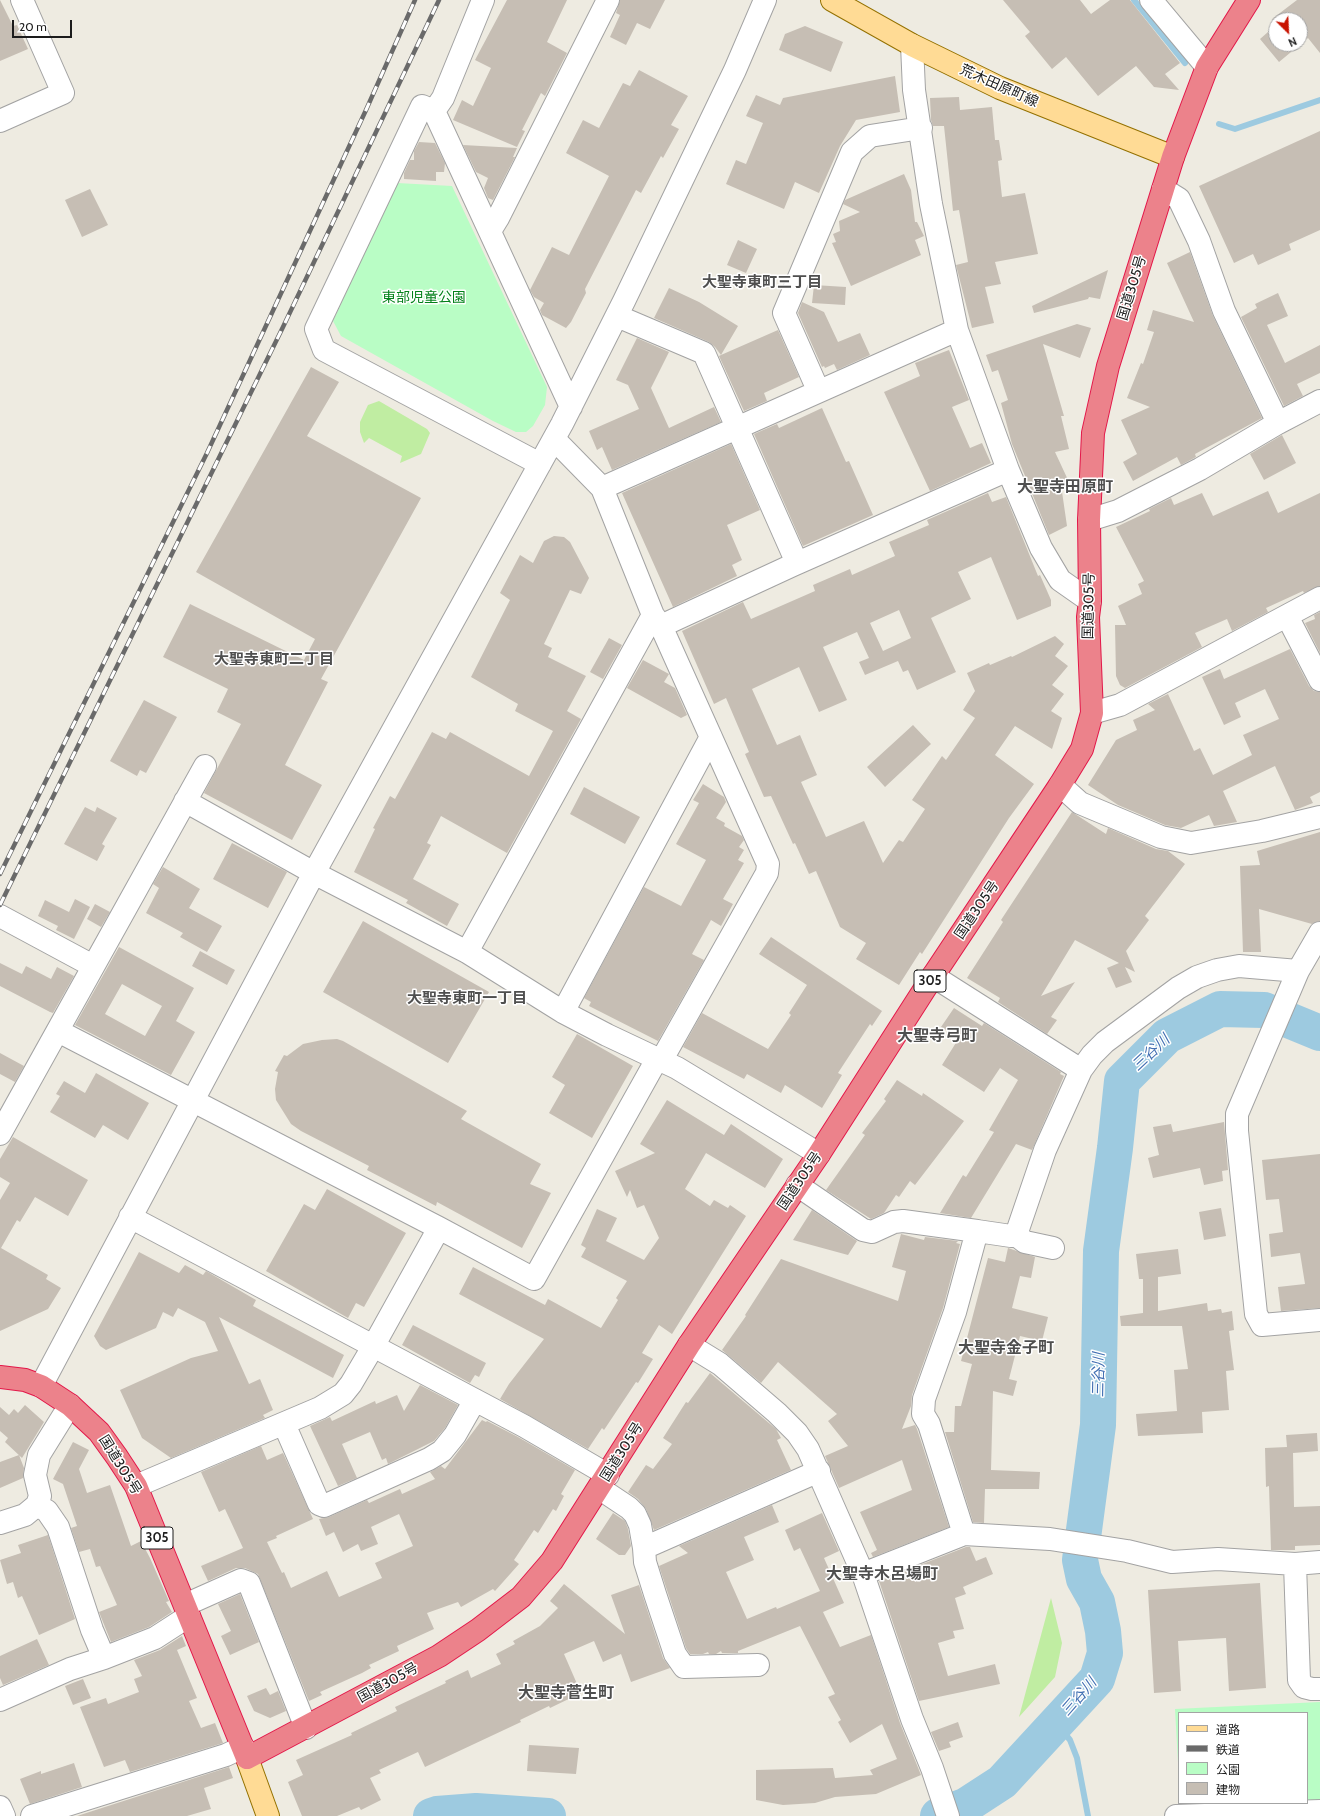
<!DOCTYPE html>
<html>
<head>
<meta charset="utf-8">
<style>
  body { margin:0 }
  #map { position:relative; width:1320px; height:1816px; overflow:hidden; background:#eeebe1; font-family:Cabin,"Noto Sans JP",sans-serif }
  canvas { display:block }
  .legend { position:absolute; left:1178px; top:1712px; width:130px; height:92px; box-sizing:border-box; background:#fff; border:1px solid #a4a4a4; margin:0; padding:5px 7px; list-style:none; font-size:12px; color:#1c1c1c }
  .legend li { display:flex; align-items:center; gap:8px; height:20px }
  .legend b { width:20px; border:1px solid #a4a4a4 }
  .north { position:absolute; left:1268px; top:12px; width:40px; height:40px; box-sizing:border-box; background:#fff; border:1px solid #a4a4a4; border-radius:50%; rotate:156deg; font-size:11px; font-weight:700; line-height:16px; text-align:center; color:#1c1c1c }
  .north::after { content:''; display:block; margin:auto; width:14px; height:18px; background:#c81300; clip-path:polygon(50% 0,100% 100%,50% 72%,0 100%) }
  .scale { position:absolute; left:12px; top:20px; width:60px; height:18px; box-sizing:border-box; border:2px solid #1c1c1c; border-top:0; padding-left:5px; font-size:12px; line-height:14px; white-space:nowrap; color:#1c1c1c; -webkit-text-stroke:3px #fff; paint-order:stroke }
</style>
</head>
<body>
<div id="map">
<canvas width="1320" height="1816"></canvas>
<ul class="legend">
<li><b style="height:5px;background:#ffdb95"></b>道路</li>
<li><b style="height:5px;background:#6a6a6a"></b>鉄道</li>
<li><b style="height:11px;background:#b9fdc5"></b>公園</li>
<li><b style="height:11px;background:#c6beb4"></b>建物</li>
</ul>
<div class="north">N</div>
<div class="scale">20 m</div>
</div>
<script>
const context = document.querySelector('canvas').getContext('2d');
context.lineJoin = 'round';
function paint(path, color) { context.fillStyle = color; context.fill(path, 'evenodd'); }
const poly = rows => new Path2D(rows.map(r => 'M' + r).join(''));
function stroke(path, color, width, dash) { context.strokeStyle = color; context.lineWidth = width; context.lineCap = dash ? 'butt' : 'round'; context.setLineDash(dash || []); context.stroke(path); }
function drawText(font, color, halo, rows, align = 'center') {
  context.font = font + ' Cabin,"Noto Sans JP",sans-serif'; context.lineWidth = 3; context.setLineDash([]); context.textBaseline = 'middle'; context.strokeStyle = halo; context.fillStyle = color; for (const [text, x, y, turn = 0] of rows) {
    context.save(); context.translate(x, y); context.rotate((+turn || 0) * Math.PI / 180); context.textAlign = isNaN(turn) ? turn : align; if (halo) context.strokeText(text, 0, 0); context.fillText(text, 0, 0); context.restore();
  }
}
paint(poly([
  [379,401,427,429,430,433,421,454,400,463,402,456,369,438,364,443,360,432,360,422,368,405],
  [1051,1598,1062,1643,1055,1677,1019,1717]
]), '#c0eda2');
paint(poly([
  [397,183,452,186,547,387,545,405,533,426,526,432,516,432,493,421,341,336,333,321],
  [1320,1702,1320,1804,1181,1806,1180,1803,1307,1803,1307,1713,1179,1713,1179,1780,1175,1709]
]), '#b9fdc5');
stroke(poly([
  [1134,0,1185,63],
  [1219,124,1235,129,1320,100],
  [1057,1724,1070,1740,1077,1758,1088,1816]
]), '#9dcae0', 6);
stroke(poly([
  [431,1816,437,1814,476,1811,548,1816],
  [938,1816,965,1806,1002,1782,1097,1679,1105,1653,1103,1631,1097,1602,1084,1579,1080,1560,1098,1425,1101,1251,1115,1148,1122,1081,1167,1036,1220,1009,1264,1010,1320,1033]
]), '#9dcae0', 36);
paint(poly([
  [0,0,13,26,17,25,28,49,0,61],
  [507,0,567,0,547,42,567,53,545,96,541,93,522,130,525,131,517,147,453,120,462,100,473,106,491,68,475,60],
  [620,0,665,0,650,29,637,23,626,45,610,37,620,15,616,13],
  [1003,0,1080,0,1091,14,1110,0,1130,0,1180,63,1165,74,1179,90,1154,87,1136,66,1098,96,1066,57,1052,69,1025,36,1030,32],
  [1297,0,1320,0,1320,53,1308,38,1279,62,1260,39,1276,25,1276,44,1300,44,1300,20,1276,20,1276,24,1272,19],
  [805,26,843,42,831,72,779,50,785,34],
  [639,70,688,96,671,125,679,129,663,158,661,156,641,193,636,190,585,289,586,293,571,322,566,328,542,315,540,310,544,303,534,297,530,290,552,247,569,255,609,176,566,153,583,120,599,128,623,83,630,86],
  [895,76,900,112,856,120,840,146,819,193,795,182,784,209,726,184,736,160,746,164,763,123,746,116,756,95,780,105,783,98],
  [959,97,960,110,992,107,995,140,999,140,1002,160,998,161,1002,197,1025,193,1038,254,995,262,1001,284,985,287,994,323,972,328,956,265,968,262,959,210,953,211,944,126,933,126,931,120,930,98],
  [1320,131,1320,230,1289,244,1291,250,1258,265,1253,254,1234,263,1199,186],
  [419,142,435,143,445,163,444,172,436,172,436,181,404,179,404,173,410,160,414,160,414,151],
  [463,145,517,148,513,157,515,157,493,200,488,198,484,188,488,178,476,172],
  [904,174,911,190,915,222,917,222,924,236,915,240,921,255,851,286,832,243,836,242,833,234,840,231,839,221,860,212,843,204,845,200],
  [90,189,108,225,82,237,65,200],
  [738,240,757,249,746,273,727,265],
  [1190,252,1213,316,1262,418,1195,454,1196,457,1181,465,1177,457,1133,481,1123,462,1137,454,1121,420,1150,407,1127,398,1141,363,1143,364,1154,332,1147,330,1153,310,1194,322,1167,263],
  [1108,270,1100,299,1089,297,1088,299,1034,313,1032,306],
  [814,285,846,287,845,305,812,303],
  [669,288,699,302,738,326,721,355,778,330,799,377,764,393,767,401,744,411,719,356,721,355,715,347,709,342,654,318],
  [1278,293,1288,316,1267,325,1285,363,1320,345,1320,373,1297,384,1303,396,1284,406,1241,317,1257,308,1255,304],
  [802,302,824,312,838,342,860,333,870,355,837,370,834,364,825,368,824,366,822,367,798,313],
  [1077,324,1091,328,1080,358,1043,344,1064,416,1061,416,1069,449,1055,452,1069,482,1061,485,1067,526,1049,535,1012,444,1001,403,1008,400,998,370,992,372,986,355],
  [637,338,669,352,651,388,669,428,714,407,721,422,612,470,602,447,597,450,589,431,639,409,628,385,616,380],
  [949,350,969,400,952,407,970,448,982,443,991,463,930,491,884,392,920,376,915,363],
  [311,367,339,382,307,436,421,498,321,679,328,682,285,765,322,785,292,840,204,793,241,724,217,712,228,689,163,657,190,604,304,660,315,639,196,572],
  [822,408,846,462,849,461,873,515,803,546,754,434,777,424,779,428],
  [1282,435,1296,463,1264,480,1250,454],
  [731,444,760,510,727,525,742,560,732,565,737,576,673,607,622,493],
  [1268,491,1278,513,1320,493,1320,586,1304,593,1303,591,1266,608,1268,612,1232,631,1227,619,1195,633,1202,647,1125,688,1120,685,1116,676,1115,625,1126,625,1118,606,1142,594,1138,584,1144,581,1116,527,1150,511,1149,509,1171,498,1174,505,1202,493,1213,516],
  [988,493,992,502,1006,497,1038,576,1040,575,1051,600,1051,606,1017,620,991,557,958,572,971,599,931,618,956,672,917,690,908,670,903,672,898,661,865,675,859,662,869,658,857,632,823,647,847,700,819,712,799,667,752,689,777,745,800,735,817,775,801,782,826,837,864,821,883,863,899,840,903,842,925,809,912,800,942,756,946,760,975,718,963,710,975,691,967,673,989,663,990,665,1011,656,1012,657,1055,636,1064,644,1055,656,1068,666,1052,685,1064,694,1051,711,1062,718,1052,749,1015,726,995,755,1034,784,1009,818,922,954,920,952,899,985,856,959,866,943,840,927,816,871,809,874,795,843,793,844,771,796,764,797,745,754,749,752,726,698,714,704,682,631,743,602,751,619,815,591,813,585,850,569,852,575,895,556,889,542,929,525,927,520],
  [899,610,911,638,883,651,870,623],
  [554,536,564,537,570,542,589,578,581,594,570,590,544,644,552,648,548,657,586,676,567,711,581,719,507,853,441,816,427,843,431,845,413,879,459,904,447,926,406,903,408,900,354,872,375,829,373,828,390,796,395,799,432,732,446,739,450,732,529,776,553,731,515,711,518,704,471,677,510,600,500,593,520,555,533,563,544,541],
  [1320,612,1320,653,1305,623,1315,619,1314,615],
  [609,638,622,645,603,679,590,672],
  [1290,649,1309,686,1314,691,1320,692,1320,792,1310,797,1313,803,1295,810,1275,766,1223,791,1237,822,1214,826,1209,815,1181,828,1165,825,1118,805,1088,785,1116,740,1137,730,1133,720,1155,710,1148,704,1168,694,1194,751,1200,748,1213,775,1252,755,1243,735,1279,719,1265,689,1235,703,1241,717,1224,725,1202,677,1220,669,1224,679],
  [643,660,669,674,664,682,675,688,687,715,681,718,627,688],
  [144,700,177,717,146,773,140,770,137,776,110,761],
  [913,725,931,744,885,787,867,767],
  [703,784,724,797,726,802,716,818,725,823,724,826,742,836,744,840,739,847,744,850,738,860,744,863,723,899,733,904,721,926,711,920,692,954,704,960,658,1041,589,1006,591,1002,584,998,644,887,681,906,706,860,676,844,699,803,693,800],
  [584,787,640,817,625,844,570,814],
  [85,807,95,812,97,807,117,818,102,844,105,846,97,861,64,844],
  [1072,812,1106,834,1108,828,1156,849,1168,851,1185,864,1145,916,1149,920,1126,951,1135,972,1125,967,1132,982,1116,988,1107,968,1119,963,1075,940,1041,996,1075,982,1051,1017,1057,1020,1047,1034,998,1002,1000,998,967,978,1003,922,1001,920],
  [1320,832,1320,921,1312,924,1259,909,1261,952,1243,952,1240,866,1260,865,1257,851],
  [232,843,287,872,268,908,213,879],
  [163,867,200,889,189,908,222,926,207,952,180,937,183,933,146,913,159,888,153,884],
  [75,899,90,907,74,939,56,930,58,926,38,916,45,900,69,912],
  [95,904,110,912,101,927,87,919],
  [363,921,489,992,448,1063,323,992],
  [771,937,882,1011,872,1026,870,1024,838,1073,842,1075,822,1108,785,1085,781,1093,747,1074,744,1079,683,1047,702,1013,768,1049,791,1015,789,1013,807,985,759,954],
  [119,947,194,988,176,1021,195,1032,171,1075,75,1025],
  [122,984,162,1006,145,1036,105,1014],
  [200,951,235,970,227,985,192,966],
  [0,963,22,974,26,966,51,979,57,967,74,976,53,1013,50,1012,0,986],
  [954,1008,982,1026,984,1023,1061,1072,1060,1074,1064,1076,1032,1150,1016,1144,971,1218,940,1213,963,1175,966,1177,994,1132,989,1130,1018,1080,1000,1068,984,1092,942,1065,959,1038,941,1027],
  [577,1034,633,1066,592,1138,549,1113,565,1085,552,1077],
  [337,1039,343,1041,467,1111,461,1119,541,1164,530,1184,551,1193,522,1248,437,1202,436,1206,367,1170,369,1166,301,1131,291,1124,276,1100,275,1089,278,1072,275,1071,284,1055,287,1056,303,1044,322,1040],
  [0,1053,24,1066,15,1082,0,1074],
  [96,1073,149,1103,128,1140,103,1125,95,1138,50,1112,60,1096,56,1094,64,1081,85,1093],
  [897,1080,922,1096,923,1093,964,1121,915,1185,910,1181,899,1197,896,1195,884,1213,871,1219,826,1190,865,1135,862,1133,886,1101,884,1099],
  [667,1100,724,1135,731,1124,783,1159,765,1188,706,1153,685,1189,710,1206,714,1200,728,1208,730,1205,746,1216,672,1334,659,1325,642,1353,653,1359,638,1383,636,1382,604,1430,602,1428,588,1449,500,1399,509,1384,544,1339,459,1294,473,1267,545,1305,548,1299,601,1328,618,1300,616,1298,627,1281,581,1257,586,1248,581,1245,597,1209,617,1218,606,1241,644,1260,659,1238,644,1205,637,1208,630,1190,627,1197,615,1171,655,1153,640,1144],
  [1224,1122,1228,1170,1222,1171,1223,1181,1204,1185,1200,1168,1153,1178,1148,1158,1159,1155,1153,1127,1171,1124,1173,1132],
  [13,1137,88,1180,68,1216,35,1197,20,1222,17,1220,1,1248,48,1275,46,1279,61,1288,48,1309,0,1331,0,1200,10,1183,0,1177,0,1159],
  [1320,1154,1320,1308,1281,1311,1278,1287,1305,1284,1300,1253,1271,1257,1269,1234,1283,1232,1279,1199,1266,1200,1262,1160],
  [327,1189,406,1233,364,1307,356,1303,348,1318,266,1271,304,1204,315,1210],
  [1221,1208,1226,1236,1204,1240,1199,1212],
  [812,1210,857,1241,848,1255,793,1240],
  [901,1234,924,1240,925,1237,958,1241,956,1243,960,1244,943,1308,912,1395,911,1406,902,1429,915,1425,917,1429,949,1527,873,1557,871,1553,877,1550,860,1512,912,1490,902,1460,839,1488,825,1456,848,1446,828,1421,837,1414,778,1362,761,1383,722,1350,746,1316,745,1315,781,1259,898,1301,906,1271,892,1267],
  [1008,1248,1035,1257,1031,1278,1020,1276,1012,1308,1048,1317,1042,1341,1020,1336,1009,1379,1017,1381,1013,1396,993,1391,991,1470,1040,1472,1039,1489,985,1489,984,1523,973,1522,945,1432,954,1432,955,1406,961,1406,972,1364,961,1361,988,1258,1005,1262],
  [1178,1249,1181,1274,1158,1277,1158,1311,1207,1303,1208,1311,1221,1309,1222,1313,1232,1311,1234,1330,1229,1331,1234,1370,1226,1371,1229,1410,1202,1412,1203,1433,1138,1436,1136,1414,1177,1411,1174,1370,1188,1369,1182,1326,1121,1326,1120,1316,1143,1313,1143,1279,1139,1279,1136,1254],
  [139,1252,179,1273,185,1265,203,1275,206,1271,256,1300,253,1306,344,1355,333,1378,219,1317,249,1384,260,1379,273,1410,263,1415,265,1418,171,1458,142,1438,120,1390,191,1358,218,1351,205,1322,178,1308,173,1317,163,1312,156,1328,106,1350,100,1346,94,1336],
  [413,1325,486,1363,479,1377,475,1375,470,1383,402,1345],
  [710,1373,776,1429,781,1438,777,1440,791,1470,654,1530,646,1509,638,1499,628,1492,646,1465,653,1469,672,1444,663,1438,686,1402,688,1403],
  [420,1385,458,1405,445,1428,434,1441,388,1464,386,1458,382,1460,370,1432,342,1444,357,1478,338,1486,310,1426,330,1417,332,1421,375,1401,376,1404,397,1395,404,1411],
  [25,1405,44,1422,22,1458,5,1442,8,1438,0,1431,0,1407,9,1415,14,1409,18,1413],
  [482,1420,486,1422,487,1421,518,1437,575,1470,561,1494,564,1496,556,1511,553,1509,538,1533,534,1530,514,1560,519,1564,495,1591,493,1589,461,1607,458,1602,427,1613,434,1629,397,1646,399,1651,369,1665,371,1668,362,1673,320,1692,322,1695,309,1701,258,1574,245,1568,236,1568,208,1581,201,1566,243,1548,225,1509,219,1512,201,1472,261,1446,267,1460,283,1453,313,1519,276,1536,277,1538,267,1542,282,1573,284,1572,291,1588,327,1571,339,1597,382,1578,375,1563,413,1546,399,1514,371,1527,378,1544,361,1551,358,1544,343,1552,334,1532,326,1536,319,1519,329,1517,367,1500,369,1503,400,1489,402,1494,435,1479,430,1472,441,1466,445,1469],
  [1317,1433,1318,1451,1293,1453,1294,1507,1320,1506,1320,1545,1295,1546,1295,1550,1271,1550,1269,1486,1266,1487,1265,1448,1287,1447,1286,1435],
  [73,1442,89,1450,79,1469,87,1493,110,1485,131,1546,141,1541,150,1558,169,1601,166,1602,172,1612,149,1627,111,1642,99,1612,117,1605,100,1566,96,1567,90,1549,79,1552,71,1528,77,1526,63,1484,53,1479],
  [19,1455,24,1468,23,1478,0,1488,0,1462],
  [772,1505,779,1522,744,1537,754,1560,726,1572,747,1619,776,1607,777,1609,820,1591,800,1548,794,1551,785,1530,822,1513,839,1551,824,1558,844,1603,823,1612,840,1647,871,1635,900,1723,921,1775,876,1794,835,1797,815,1803,783,1805,756,1800,756,1770,833,1768,835,1778,873,1775,870,1770,897,1759,882,1724,850,1743,838,1722,841,1720,828,1697,835,1694,800,1626,738,1651,738,1653,722,1653,721,1651,716,1654,709,1654,708,1652,703,1654,690,1654,686,1648,659,1566,688,1553,679,1546],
  [613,1513,625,1521,628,1529,631,1546,625,1555,619,1555,596,1539],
  [48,1535,75,1619,39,1635,22,1596,18,1598,13,1582,7,1584,0,1560,21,1553,18,1545],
  [966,1547,970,1547,976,1561,986,1557,993,1574,963,1587,966,1594,955,1598,964,1629,953,1631,955,1638,938,1643,948,1676,995,1664,1000,1684,919,1701,879,1581],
  [1260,1583,1266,1688,1229,1691,1226,1638,1178,1641,1181,1691,1154,1693,1148,1590],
  [564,1584,625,1634,611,1595,639,1585,663,1658,670,1668,631,1682,621,1654,603,1662,594,1641,564,1654,581,1693,550,1708,549,1706,520,1720,521,1722,425,1767,418,1752,379,1770,381,1773,370,1778,381,1800,361,1810,359,1807,337,1816,302,1816,288,1782,303,1775,296,1760,352,1735,351,1733,397,1711,395,1707,446,1683,445,1681,468,1670,471,1678,501,1664,496,1654,515,1644,513,1641,540,1626,558,1608,550,1601],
  [240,1594,259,1642,230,1655,221,1636,231,1631,218,1604],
  [182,1636,186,1646,177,1650,197,1698,189,1701,201,1728,215,1723,223,1743,130,1772,125,1760,104,1767,80,1707,106,1698,108,1704,139,1692,134,1679,142,1676,134,1660,160,1650],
  [37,1639,49,1665,3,1685,0,1678,0,1656],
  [83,1679,91,1698,73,1705,65,1686],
  [266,1688,270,1695,278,1691,286,1711,270,1718,254,1711,247,1696],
  [958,1722,963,1737,949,1742,951,1747,939,1751,931,1732],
  [529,1745,579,1748,576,1774,527,1771],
  [74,1763,82,1787,30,1804,20,1779,41,1771,41,1774],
  [229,1767,233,1778,204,1788,211,1809,187,1816,77,1816]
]), '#c6beb4');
const minor = poly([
  [1151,0,1207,67],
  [912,45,914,90,931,204,957,330,1008,470,1041,548,1060,580,1090,601],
  [434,111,443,98,483,0],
  [0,121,63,93,22,0],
  [1163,189,1179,199,1199,241,1224,311,1278,423],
  [490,231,498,218,608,0],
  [617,316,704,353,797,563],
  [818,390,784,313,852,152,870,136,921,128],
  [554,439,602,488,653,615,661,626,768,864,767,873,661,1061],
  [540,464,324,350,316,329,422,106,434,111,571,407],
  [602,488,957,330],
  [1089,520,1118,511,1200,469,1278,423,1320,401],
  [1287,616,1320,680],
  [661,626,793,565,1008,470],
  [1092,713,1120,705,1320,598],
  [1060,785,1080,803,1161,837,1191,843,1262,831,1320,817],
  [185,801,314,873,467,952,563,1012,607,1035,677,1068,819,1154],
  [0,916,93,966],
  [1320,933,1298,971,1237,1114,1237,1131,1256,1314,1262,1325,1320,1320],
  [467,952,653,615],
  [933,976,1081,1070],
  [563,1012,711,737],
  [58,1031,439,1228,534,1279,657,1059],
  [0,1134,205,766],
  [797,1185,863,1230,872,1232,894,1222,903,1221,977,1231],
  [130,1217,524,1426,608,1475],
  [1016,1235,1025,1242,1053,1248],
  [689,1345,720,1364,777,1413,797,1433,808,1449,863,1574,912,1719,932,1768,948,1816],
  [41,1386,314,873,562,424,624,301,735,70,765,0],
  [70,1405,39,1455,35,1475,40,1496,37,1505,47,1511,58,1527,92,1630,104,1658],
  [284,1424,319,1504,324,1506,429,1459,442,1451,455,1435,475,1400],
  [136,1486,320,1408,343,1394,351,1384,374,1345,439,1228],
  [599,1488,629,1508,635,1514,640,1525,644,1548,819,1471],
  [0,1523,25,1515,37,1505],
  [964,1534,929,1424,923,1414,924,1399,955,1312,977,1231,1011,1236,1016,1235,1045,1150,1081,1070,1092,1055,1105,1042,1178,988,1197,977,1217,970,1239,966,1298,971],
  [644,1548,645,1562,655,1594,675,1654,684,1667,758,1665],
  [1295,1564,1299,1680,1304,1687,1312,1689,1320,1689],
  [863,1574,964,1534,1050,1539,1127,1551,1172,1562,1218,1559,1295,1564,1320,1562],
  [185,1605,241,1580,249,1583,306,1728],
  [0,1700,70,1669,104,1658,155,1638,189,1616],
  [0,1807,4,1816],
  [32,1816,226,1755,243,1747],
  [1176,1816,1320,1811]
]);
const major = poly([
  [832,0,912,45,1000,88,1173,157],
  [247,1758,268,1816]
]);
const highway = poly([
  [0,1377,25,1380,41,1386,70,1405,99,1432,117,1457,136,1486,247,1758,439,1656,478,1630,521,1597,552,1561,689,1345,819,1154,933,976,1060,785,1082,749,1092,713,1088,617,1090,601,1089,520,1093,433,1108,366,1173,157,1207,67,1249,0]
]);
stroke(minor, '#a3a3a3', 24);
stroke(major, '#947100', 24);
stroke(highway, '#e31749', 24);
stroke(minor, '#fff', 22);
stroke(major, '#ffdb95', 22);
stroke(highway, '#ec828b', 22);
const rail = poly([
  [0,874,207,453,366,110,415,0],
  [0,905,283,327,439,0]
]);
stroke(rail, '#6a6a6a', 4.5);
stroke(rail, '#fff', 3, [9]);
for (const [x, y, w] of [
  [930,981,32],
  [157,1538,32]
]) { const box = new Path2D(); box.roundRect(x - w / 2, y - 11, w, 22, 3); context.fillStyle = '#fff'; context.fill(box); stroke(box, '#1c1c1c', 1); }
drawText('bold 13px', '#1c1c1c', null, [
  ["305",930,981],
  ["305",157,1538]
]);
drawText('14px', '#1c1c1c', '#fff', [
  ["荒木田原町線",999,86,24],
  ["国道305号",1132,288,-73],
  ["国道305号",1089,606,-89],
  ["国道305号",977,910,-56],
  ["国道305号",800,1181,-56],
  ["国道305号",622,1452,-58],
  ["国道305号",120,1465,58],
  ["国道305号",388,1683,-29]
]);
drawText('14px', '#03811a', '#fff', [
  ["東部児童公園",424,298]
]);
drawText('bold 15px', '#4f4f4f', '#fff', [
  ["大聖寺東町三丁目",762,283],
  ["大聖寺東町二丁目",274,660],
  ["大聖寺東町一丁目",467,999]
]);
drawText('italic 15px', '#426fb2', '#fff', [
  ["三谷川",1151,1053,-43],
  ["三谷川",1099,1375,-89],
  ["三谷川",1079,1697,-49]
]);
drawText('bold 16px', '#4f4f4f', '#fff', [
  ["大聖寺田原町",1065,487],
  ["大聖寺弓町",937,1036],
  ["大聖寺金子町",1006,1348],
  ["大聖寺木呂場町",882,1574],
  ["大聖寺菅生町",566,1693]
]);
</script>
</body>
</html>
